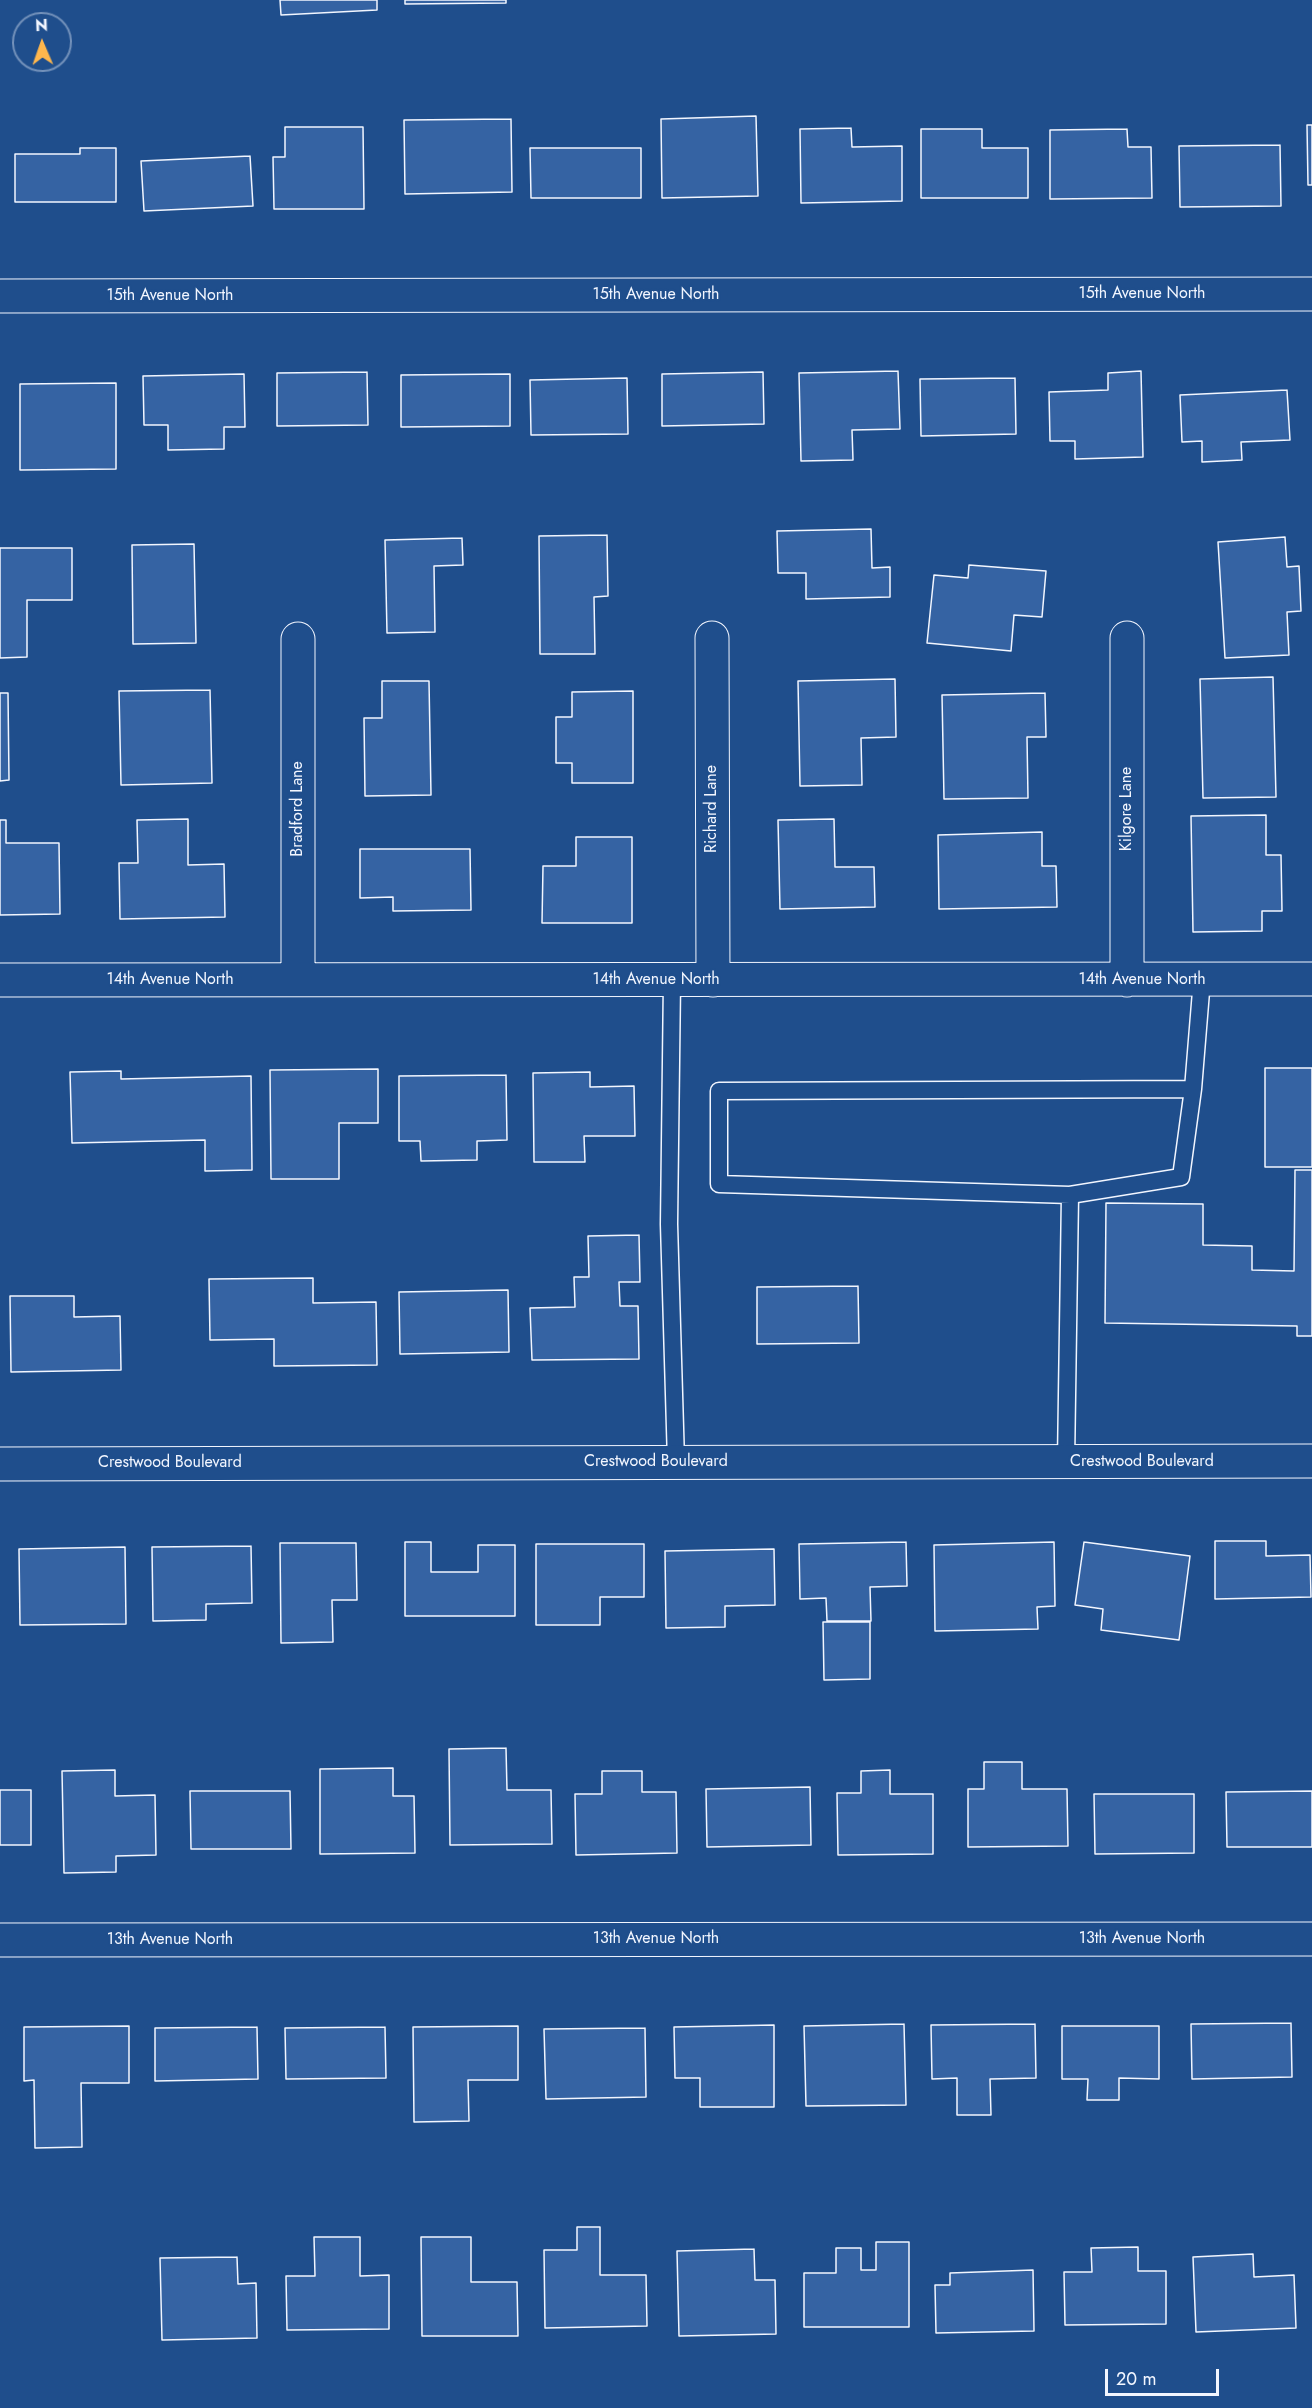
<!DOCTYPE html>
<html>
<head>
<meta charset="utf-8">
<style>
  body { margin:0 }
  #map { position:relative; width:1312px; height:2408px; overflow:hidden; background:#1f4e8c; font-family:Jost,sans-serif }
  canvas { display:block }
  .north { position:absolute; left:12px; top:12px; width:60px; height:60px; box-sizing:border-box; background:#1f4e8c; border:2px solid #7391ba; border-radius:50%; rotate:358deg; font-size:16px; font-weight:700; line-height:24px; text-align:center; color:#f2f6ff }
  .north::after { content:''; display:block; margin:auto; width:21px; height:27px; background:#ffb74d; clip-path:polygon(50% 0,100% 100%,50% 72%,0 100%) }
  .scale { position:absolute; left:1105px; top:2369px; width:114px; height:27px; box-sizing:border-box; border:3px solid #f2f6ff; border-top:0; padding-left:8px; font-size:18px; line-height:21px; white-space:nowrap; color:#f2f6ff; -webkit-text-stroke:4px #1f4e8c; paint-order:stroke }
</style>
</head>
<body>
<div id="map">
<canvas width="1312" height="2408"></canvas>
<div class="north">N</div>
<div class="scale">20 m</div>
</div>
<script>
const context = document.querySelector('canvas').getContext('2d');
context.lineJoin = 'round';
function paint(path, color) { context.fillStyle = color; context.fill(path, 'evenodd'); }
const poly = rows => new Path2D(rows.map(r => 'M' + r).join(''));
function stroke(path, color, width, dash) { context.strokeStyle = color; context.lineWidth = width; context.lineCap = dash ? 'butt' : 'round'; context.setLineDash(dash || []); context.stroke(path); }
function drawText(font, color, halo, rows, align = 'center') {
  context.font = font + ' Jost,sans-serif'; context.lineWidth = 4.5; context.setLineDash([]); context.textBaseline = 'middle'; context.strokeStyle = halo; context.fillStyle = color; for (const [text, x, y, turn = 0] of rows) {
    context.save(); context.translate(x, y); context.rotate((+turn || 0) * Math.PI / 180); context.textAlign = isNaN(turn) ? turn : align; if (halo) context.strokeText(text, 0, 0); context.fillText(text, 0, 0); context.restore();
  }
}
const building = poly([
  [280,0,377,0,377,10,281,15,280,0],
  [405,0,506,0,506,3,405,4,405,0],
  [756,116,758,196,662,198,661,119,756,116],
  [511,119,512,192,405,194,404,120,511,119],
  [1307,125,1312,125,1312,185,1308,185,1307,125],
  [285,127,363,127,364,209,274,209,273,157,285,157,285,127],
  [851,128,852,147,902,146,902,201,801,203,800,129,851,128],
  [921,129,982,129,982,148,1028,148,1028,198,921,198,921,129],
  [1127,129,1128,147,1151,147,1152,198,1050,199,1050,130,1127,129],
  [1280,145,1281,206,1180,207,1179,146,1280,145],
  [80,148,116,148,116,202,15,202,15,154,80,154,80,148],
  [530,148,641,148,641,198,531,198,530,148],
  [250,156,253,206,144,211,141,161,250,156],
  [898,371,900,429,852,430,853,460,801,461,799,373,898,371],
  [1141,371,1143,457,1075,459,1075,441,1050,441,1049,392,1108,390,1108,373,1141,371],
  [367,372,368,425,277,426,277,373,367,372],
  [763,372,764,424,662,426,662,374,763,372],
  [244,374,245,427,224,427,224,449,168,450,168,425,144,425,143,376,244,374],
  [510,374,510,426,401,427,401,375,510,374],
  [627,378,628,434,531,435,530,380,627,378],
  [1015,378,1016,434,921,436,920,379,1015,378],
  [116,383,116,469,20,470,20,384,116,383],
  [1287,390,1290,440,1241,442,1242,460,1202,462,1202,441,1182,442,1180,395,1287,390],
  [871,529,872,568,890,567,890,597,806,599,806,573,778,573,777,531,871,529],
  [607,535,608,596,594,597,595,654,540,654,539,536,607,535],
  [1285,537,1287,567,1299,566,1301,611,1287,612,1289,655,1225,658,1218,542,1285,537],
  [462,538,463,565,434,566,435,632,387,633,385,540,462,538],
  [194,544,196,643,133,644,132,545,194,544],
  [0,548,72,548,72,600,27,600,27,657,0,658,0,548],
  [969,565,1046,571,1042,617,1014,615,1011,651,927,643,934,575,968,578,969,565],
  [1273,677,1276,797,1203,798,1200,679,1273,677],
  [895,679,896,737,861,738,862,785,800,786,798,681,895,679],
  [382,681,429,681,431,795,365,796,364,718,382,718,382,681],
  [210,690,212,783,121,785,119,691,210,690],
  [633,691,633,783,572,783,572,763,556,763,556,717,572,717,572,692,633,691],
  [0,693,8,693,9,780,0,781,0,693],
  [1045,693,1046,737,1027,737,1028,798,944,799,942,695,1045,693],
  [1266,815,1266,855,1281,855,1282,911,1262,911,1262,931,1193,932,1191,816,1266,815],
  [188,819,188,865,224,864,225,917,120,919,119,863,138,863,137,820,188,819],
  [834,819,835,867,874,867,875,907,780,909,778,820,834,819],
  [0,820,6,820,6,843,59,843,60,914,0,915,0,820],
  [1042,832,1042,866,1056,866,1057,907,939,909,938,835,1042,832],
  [576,837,632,837,632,923,542,923,543,866,576,866,576,837],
  [360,849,470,849,471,910,393,911,393,897,360,898,360,849],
  [1265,1068,1312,1068,1312,1167,1265,1167,1265,1068],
  [378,1069,378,1123,339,1123,339,1179,271,1179,270,1070,378,1069],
  [121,1071,121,1079,251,1076,252,1170,205,1171,205,1140,72,1143,70,1072,121,1071],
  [590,1072,590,1087,634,1086,635,1136,584,1136,585,1162,534,1162,533,1073,590,1072],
  [506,1075,507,1140,477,1141,477,1160,421,1161,420,1141,399,1141,399,1076,506,1075],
  [1295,1170,1312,1170,1312,1336,1297,1336,1297,1326,1105,1323,1106,1203,1203,1204,1203,1245,1252,1246,1252,1270,1294,1271,1295,1170],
  [639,1235,640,1282,619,1282,620,1306,638,1306,639,1359,532,1360,530,1308,575,1307,574,1277,589,1277,588,1236,639,1235],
  [313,1278,313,1303,376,1302,377,1365,274,1366,274,1339,210,1340,209,1279,313,1278],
  [858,1286,859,1343,757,1344,757,1287,858,1286],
  [508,1290,509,1352,400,1354,399,1292,508,1290],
  [10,1296,74,1296,74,1317,120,1316,121,1370,11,1372,10,1296],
  [1215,1541,1266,1541,1266,1556,1310,1555,1311,1597,1215,1599,1215,1541],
  [405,1542,431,1542,431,1572,478,1572,478,1545,515,1545,515,1616,405,1616,405,1542],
  [906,1542,907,1586,870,1587,871,1621,827,1621,826,1598,800,1599,799,1544,906,1542],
  [1054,1542,1055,1606,1037,1607,1038,1629,935,1631,934,1545,1054,1542],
  [1084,1542,1190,1556,1179,1640,1101,1630,1103,1609,1075,1605,1084,1542],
  [280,1543,356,1543,357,1600,332,1600,333,1642,281,1643,280,1543],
  [536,1544,644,1544,644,1597,600,1597,600,1625,536,1625,536,1544],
  [251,1546,252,1603,206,1604,206,1620,153,1621,152,1547,251,1546],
  [125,1547,126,1624,20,1625,19,1549,125,1547],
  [774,1549,775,1605,725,1606,725,1627,666,1628,665,1551,774,1549],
  [823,1622,870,1622,870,1679,824,1680,823,1622],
  [506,1748,507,1790,551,1790,552,1844,450,1845,449,1749,506,1748],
  [984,1762,1022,1762,1022,1789,1067,1789,1068,1846,968,1847,968,1789,984,1789,984,1762],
  [393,1768,393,1796,414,1796,415,1853,320,1854,320,1769,393,1768],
  [115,1770,115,1796,155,1795,156,1855,116,1856,116,1872,64,1873,62,1771,115,1770],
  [890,1770,890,1794,933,1794,933,1854,838,1855,837,1793,861,1793,861,1771,890,1770],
  [602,1771,642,1771,642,1792,676,1792,677,1853,576,1855,575,1794,602,1794,602,1771],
  [810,1787,811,1845,707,1847,706,1789,810,1787],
  [0,1790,31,1790,31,1845,0,1845,0,1790],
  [190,1791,290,1791,291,1849,191,1849,190,1791],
  [1312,1791,1312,1847,1227,1847,1226,1792,1312,1791],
  [1094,1794,1194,1794,1194,1853,1095,1854,1094,1794],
  [1291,2023,1292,2077,1192,2079,1191,2024,1291,2023],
  [904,2024,906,2105,806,2106,804,2026,904,2024],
  [1035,2024,1036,2078,990,2079,991,2115,957,2115,957,2078,932,2079,931,2025,1035,2024],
  [774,2025,774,2107,700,2107,700,2078,675,2078,674,2027,774,2025],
  [129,2026,129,2083,81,2083,82,2147,35,2148,34,2080,24,2081,24,2027,129,2026],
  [518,2026,518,2080,468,2080,469,2121,414,2122,413,2027,518,2026],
  [1062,2026,1159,2026,1159,2079,1119,2078,1119,2100,1087,2100,1088,2079,1062,2079,1062,2026],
  [257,2027,258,2079,155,2081,155,2028,257,2027],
  [385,2027,386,2078,286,2079,285,2028,385,2027],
  [645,2028,646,2097,546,2099,544,2029,645,2028],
  [577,2227,600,2227,600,2275,646,2275,647,2326,545,2328,544,2250,577,2250,577,2227],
  [314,2237,360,2237,360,2276,389,2275,389,2329,287,2330,286,2276,315,2276,314,2237],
  [421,2237,471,2237,471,2282,517,2282,518,2336,422,2336,421,2237],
  [876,2242,909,2242,909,2327,804,2327,804,2273,836,2273,836,2248,861,2248,861,2270,876,2270,876,2242],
  [1138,2247,1138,2271,1166,2271,1166,2324,1065,2325,1064,2272,1092,2272,1091,2248,1138,2247],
  [754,2249,755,2280,775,2280,776,2334,679,2336,677,2251,754,2249],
  [1253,2254,1254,2277,1294,2275,1296,2328,1196,2332,1193,2257,1253,2254],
  [237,2257,238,2284,256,2283,257,2338,162,2340,160,2258,237,2257],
  [1033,2270,1034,2331,936,2333,935,2285,950,2285,950,2273,1033,2270]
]);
paint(building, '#3563a3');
stroke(building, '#f2f6ff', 1.5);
const lane = poly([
  [672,980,669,1224,676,1462],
  [1193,1089,719,1091,719,1184,1070,1195,1181,1177,1193,1089,1202,979],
  [1066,1462,1070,1195]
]);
const street = poly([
  [0,296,1312,294],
  [712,638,713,980],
  [1127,638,1127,980],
  [298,639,298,980],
  [0,980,1312,979],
  [0,1464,1312,1461],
  [0,1940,1312,1939]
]);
stroke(lane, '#f2f6ff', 19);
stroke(street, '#f2f6ff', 35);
stroke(lane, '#1f4e8c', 16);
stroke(street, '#1f4e8c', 33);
drawText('16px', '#f2f6ff', '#1f4e8c', [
  ["15th Avenue North",1142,294],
  ["15th Avenue North",656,295],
  ["15th Avenue North",170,296],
  ["Bradford Lane",298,809,-90],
  ["Richard Lane",712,809,-90],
  ["Kilgore Lane",1127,809,-90],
  ["14th Avenue North",170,980],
  ["14th Avenue North",656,980],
  ["14th Avenue North",1142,980],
  ["Crestwood Boulevard",656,1462],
  ["Crestwood Boulevard",1142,1462],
  ["Crestwood Boulevard",170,1463],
  ["13th Avenue North",656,1939],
  ["13th Avenue North",1142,1939],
  ["13th Avenue North",170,1940]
]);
</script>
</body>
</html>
